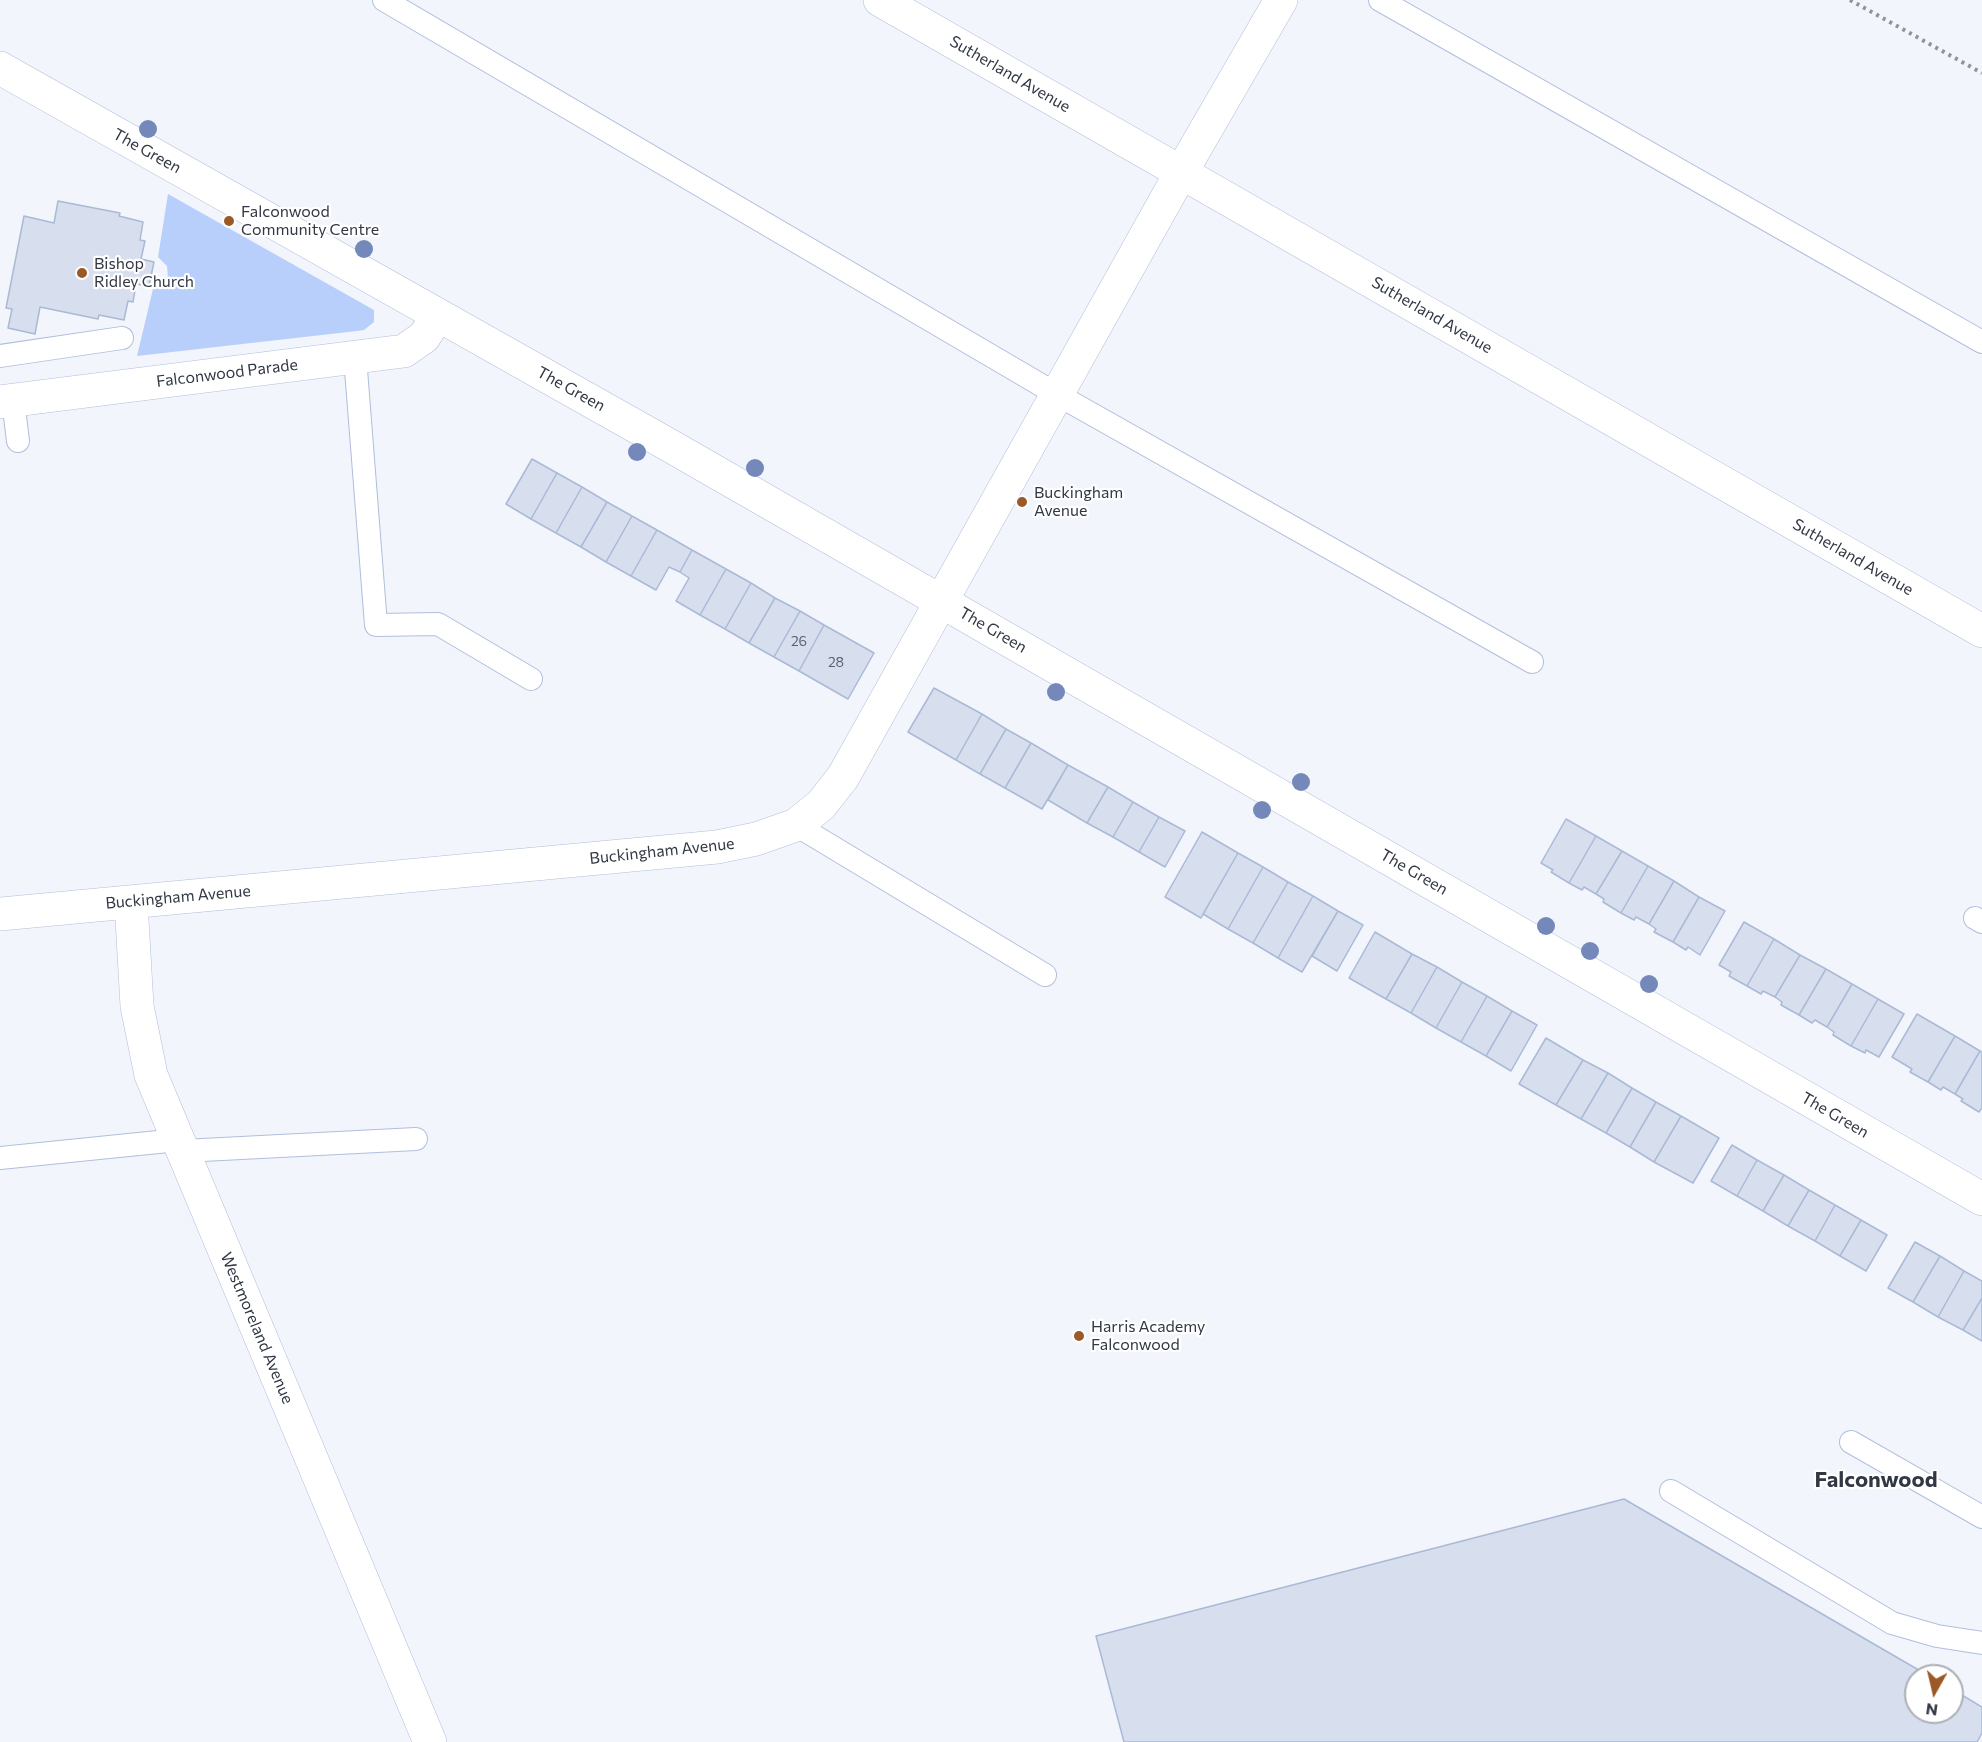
<!DOCTYPE html>
<html>
<head>
<meta charset="utf-8">
<style>
  body { margin:0 }
  #map { position:relative; width:1982px; height:1742px; overflow:hidden; background:#f2f5fb; font-family:Commissioner,sans-serif }
  canvas { display:block }
  .north { position:absolute; left:1904px; top:1664px; width:60px; height:60px; box-sizing:border-box; background:#fff; border:2px solid #adafb4; border-radius:50%; rotate:188deg; font-size:16px; font-weight:700; line-height:24px; text-align:center; color:#313743 }
  .north::after { content:''; display:block; margin:auto; width:21px; height:27px; background:#9c5928; clip-path:polygon(50% 0,100% 100%,50% 72%,0 100%) }
</style>
</head>
<body>
<div id="map">
<canvas width="1982" height="1742"></canvas>
<div class="north">N</div>
</div>
<script>
const context = document.querySelector('canvas').getContext('2d');
context.lineJoin = 'round';
function paint(path, color) { context.fillStyle = color; context.fill(path, 'evenodd'); }
const poly = rows => new Path2D(rows.map(r => 'M' + r).join(''));
function stroke(path, color, width, dash) { context.strokeStyle = color; context.lineWidth = width; context.lineCap = dash ? 'butt' : 'round'; context.setLineDash(dash || []); context.stroke(path); }
function drawText(font, color, halo, rows, align = 'center') {
  context.font = font + ' Commissioner,sans-serif'; context.lineWidth = 4.5; context.setLineDash([]); context.textBaseline = 'middle'; context.strokeStyle = halo; context.fillStyle = color; for (const [text, x, y, turn = 0] of rows) {
    context.save(); context.translate(x, y); context.rotate((+turn || 0) * Math.PI / 180); context.textAlign = isNaN(turn) ? turn : align; if (halo) context.strokeText(text, 0, 0); context.fillText(text, 0, 0); context.restore();
  }
}
paint(poly([
  [168,194,374,310,374,322,364,330,357,331,137,356,153,289,162,286,168,278,167,266,158,257]
]), '#b8cffb');
const building = poly([
  [58,201,120,213,119,216,143,222,140,240,145,241,141,259,154,262,149,286,136,284,133,302,128,301,124,320,99,315,98,319,40,307,35,334,8,328,12,309,6,308,24,216,54,223,58,201],
  [532,459,557,473,531,519,506,504,532,459],
  [557,473,582,487,556,533,531,519,557,473],
  [582,487,607,502,581,547,556,533,582,487],
  [607,502,632,516,606,562,581,547,607,502],
  [632,516,657,530,631,576,606,562,632,516],
  [657,530,692,550,680,572,669,567,656,590,631,576,657,530],
  [692,550,726,569,700,615,676,601,689,578,680,572,692,550],
  [726,569,751,583,725,629,700,615,726,569],
  [751,583,775,598,749,643,725,629,751,583],
  [775,598,800,611,774,657,749,643,775,598],
  [800,611,824,625,799,671,774,657,800,611],
  [824,625,874,653,848,699,799,671,824,625],
  [934,688,982,714,956,760,908,732,934,688],
  [982,714,1006,729,980,774,956,760,982,714],
  [1006,729,1031,743,1005,788,980,774,1006,729],
  [1031,743,1068,765,1042,809,1005,788,1031,743],
  [1068,765,1108,787,1087,823,1048,800,1068,765],
  [1108,787,1133,802,1113,837,1087,823,1108,787],
  [1133,802,1159,817,1139,852,1113,837,1133,802],
  [1159,817,1185,831,1165,867,1139,852,1159,817],
  [1566,819,1596,836,1569,883,1551,872,1553,870,1541,863,1566,819],
  [1202,832,1238,853,1201,918,1165,897,1202,832],
  [1596,836,1622,851,1596,894,1584,887,1582,890,1569,883,1596,836],
  [1622,851,1648,866,1621,913,1603,902,1604,899,1596,894,1622,851],
  [1238,853,1263,867,1228,929,1203,914,1238,853],
  [1648,866,1674,881,1649,924,1636,917,1634,920,1621,913,1648,866],
  [1263,867,1288,882,1253,943,1228,929,1263,867],
  [1674,881,1699,897,1673,942,1654,932,1656,929,1649,924,1674,881],
  [1288,882,1313,896,1278,958,1253,943,1288,882],
  [1313,896,1338,911,1302,972,1278,958,1313,896],
  [1699,897,1725,911,1700,955,1688,947,1686,950,1673,942,1699,897],
  [1338,911,1363,925,1337,971,1312,956,1338,911],
  [1744,922,1774,939,1747,986,1729,976,1731,972,1719,965,1744,922],
  [1375,932,1412,954,1386,999,1349,978,1375,932],
  [1774,939,1800,955,1775,997,1763,991,1761,994,1747,986,1774,939],
  [1412,954,1437,967,1411,1013,1386,999,1412,954],
  [1800,955,1826,969,1799,1015,1781,1005,1782,1002,1775,997,1800,955],
  [1437,967,1462,982,1436,1028,1411,1013,1437,967],
  [1826,969,1852,984,1827,1027,1815,1020,1812,1023,1799,1015,1826,969],
  [1462,982,1487,996,1461,1042,1436,1028,1462,982],
  [1852,984,1878,999,1851,1046,1833,1035,1834,1032,1827,1027,1852,984],
  [1487,996,1512,1011,1486,1056,1461,1042,1487,996],
  [1878,999,1904,1014,1879,1057,1866,1050,1865,1053,1851,1046,1878,999],
  [1512,1011,1537,1025,1511,1071,1486,1056,1512,1011],
  [1917,1014,1955,1036,1928,1082,1910,1072,1912,1069,1892,1057,1917,1014],
  [1955,1036,1980,1051,1955,1094,1943,1087,1941,1090,1928,1082,1955,1036],
  [1546,1038,1583,1060,1556,1105,1519,1084,1546,1038],
  [1980,1051,1982,1052,1982,1108,1979,1112,1961,1101,1963,1099,1955,1094,1980,1051],
  [1583,1060,1608,1073,1581,1119,1556,1105,1583,1060],
  [1608,1073,1632,1088,1606,1133,1581,1119,1608,1073],
  [1632,1088,1656,1102,1630,1147,1606,1133,1632,1088],
  [1656,1102,1681,1116,1654,1162,1630,1147,1656,1102],
  [1681,1116,1719,1138,1693,1183,1654,1162,1681,1116],
  [1732,1145,1757,1160,1737,1196,1711,1181,1732,1145],
  [1757,1160,1784,1175,1763,1211,1737,1196,1757,1160],
  [1784,1175,1809,1190,1788,1226,1763,1211,1784,1175],
  [1809,1190,1835,1205,1815,1241,1788,1226,1809,1190],
  [1835,1205,1861,1220,1840,1256,1815,1241,1835,1205],
  [1861,1220,1887,1235,1866,1271,1840,1256,1861,1220],
  [1915,1242,1940,1256,1913,1302,1888,1288,1915,1242],
  [1940,1256,1964,1271,1938,1317,1913,1302,1940,1256],
  [1964,1271,1982,1281,1982,1298,1963,1330,1938,1317,1964,1271],
  [1982,1298,1982,1341,1963,1330,1982,1298],
  [1624,1499,1929,1676,1916,1676,1916,1712,1952,1712,1952,1689,1982,1707,1982,1733,1977,1742,1124,1742,1096,1636,1624,1499]
]);
paint(building, '#d7dfef');
stroke(building, '#aab9d6', 1.5);
const lane = poly([
  [384,0,1058,395,1532,662],
  [1380,0,1982,342],
  [0,356,122,338],
  [355,357,376,625,438,624,531,679],
  [13,400,18,441],
  [796,825,1045,975],
  [1975,918,1982,922],
  [183,1151,416,1139],
  [0,1158,178,1140],
  [1851,1442,1982,1517],
  [1671,1491,1892,1623,1937,1636,1982,1643]
]);
const street = poly([
  [880,0,1982,631],
  [0,68,667,444,1982,1199],
  [0,402,404,351,424,337,438,315],
  [131,902,137,1006,151,1075,430,1742],
  [0,914,717,847,756,839,796,825,821,805,843,777,1182,171,1281,0]
]);
stroke(lane, '#b0bfdc', 24);
stroke(street, '#b0bfdc', 34);
stroke(poly([
  [1850,0,1982,73]
]), '#8f939c', 4, [3, 4.5]);
stroke(lane, '#fff', 22);
stroke(street, '#fff', 33);
context.fillStyle = '#7488ba';
for (const [x, y] of [
  [148,129],
  [364,249],
  [637,452],
  [755,468],
  [1056,692],
  [1301,782],
  [1262,810],
  [1546,926],
  [1590,951],
  [1649,984]
]) { context.beginPath(); context.arc(x, y, 9, 0, 2 * Math.PI); context.fill(); }
for (const [x, y, r, color] of [
  [229,221,6,"#9c5928"],
  [82,273,6,"#9c5928"],
  [1022,502,6,"#9c5928"],
  [1079,1336,6,"#9c5928"]
]) { const dot = new Path2D(); dot.arc(x, y, r, 0, 2 * Math.PI); context.fillStyle = color; context.fill(dot); stroke(dot, '#fff', 2); }
drawText('14px', '#5a616e', null, [
  ["26",799,641],
  ["28",836,662]
]);
drawText('16px', '#313743', '#fff', [
  ["Sutherland Avenue",1010,74,30],
  ["The Green",147,151,29],
  ["Sutherland Avenue",1432,315,30],
  ["Falconwood Parade",227,373,-7],
  ["The Green",571,389,29],
  ["Sutherland Avenue",1853,557,30],
  ["The Green",993,630,30],
  ["Buckingham Avenue",662,851,-6],
  ["The Green",1414,872,30],
  ["Buckingham Avenue",178,897,-5],
  ["The Green",1835,1115,30],
  ["Westmoreland Avenue",257,1328,67]
]);
drawText('16px', '#313743', '#fff', [
  ["Falconwood",241,212],
  ["Community Centre",241,230],
  ["Bishop",94,264],
  ["Ridley Church",94,282],
  ["Buckingham",1034,493],
  ["Avenue",1034,511],
  ["Harris Academy",1091,1327],
  ["Falconwood",1091,1345]
], 'left');
drawText('bold 22px', '#313743', '#fff', [
  ["Falconwood",1876,1480]
]);
</script>
</body>
</html>
